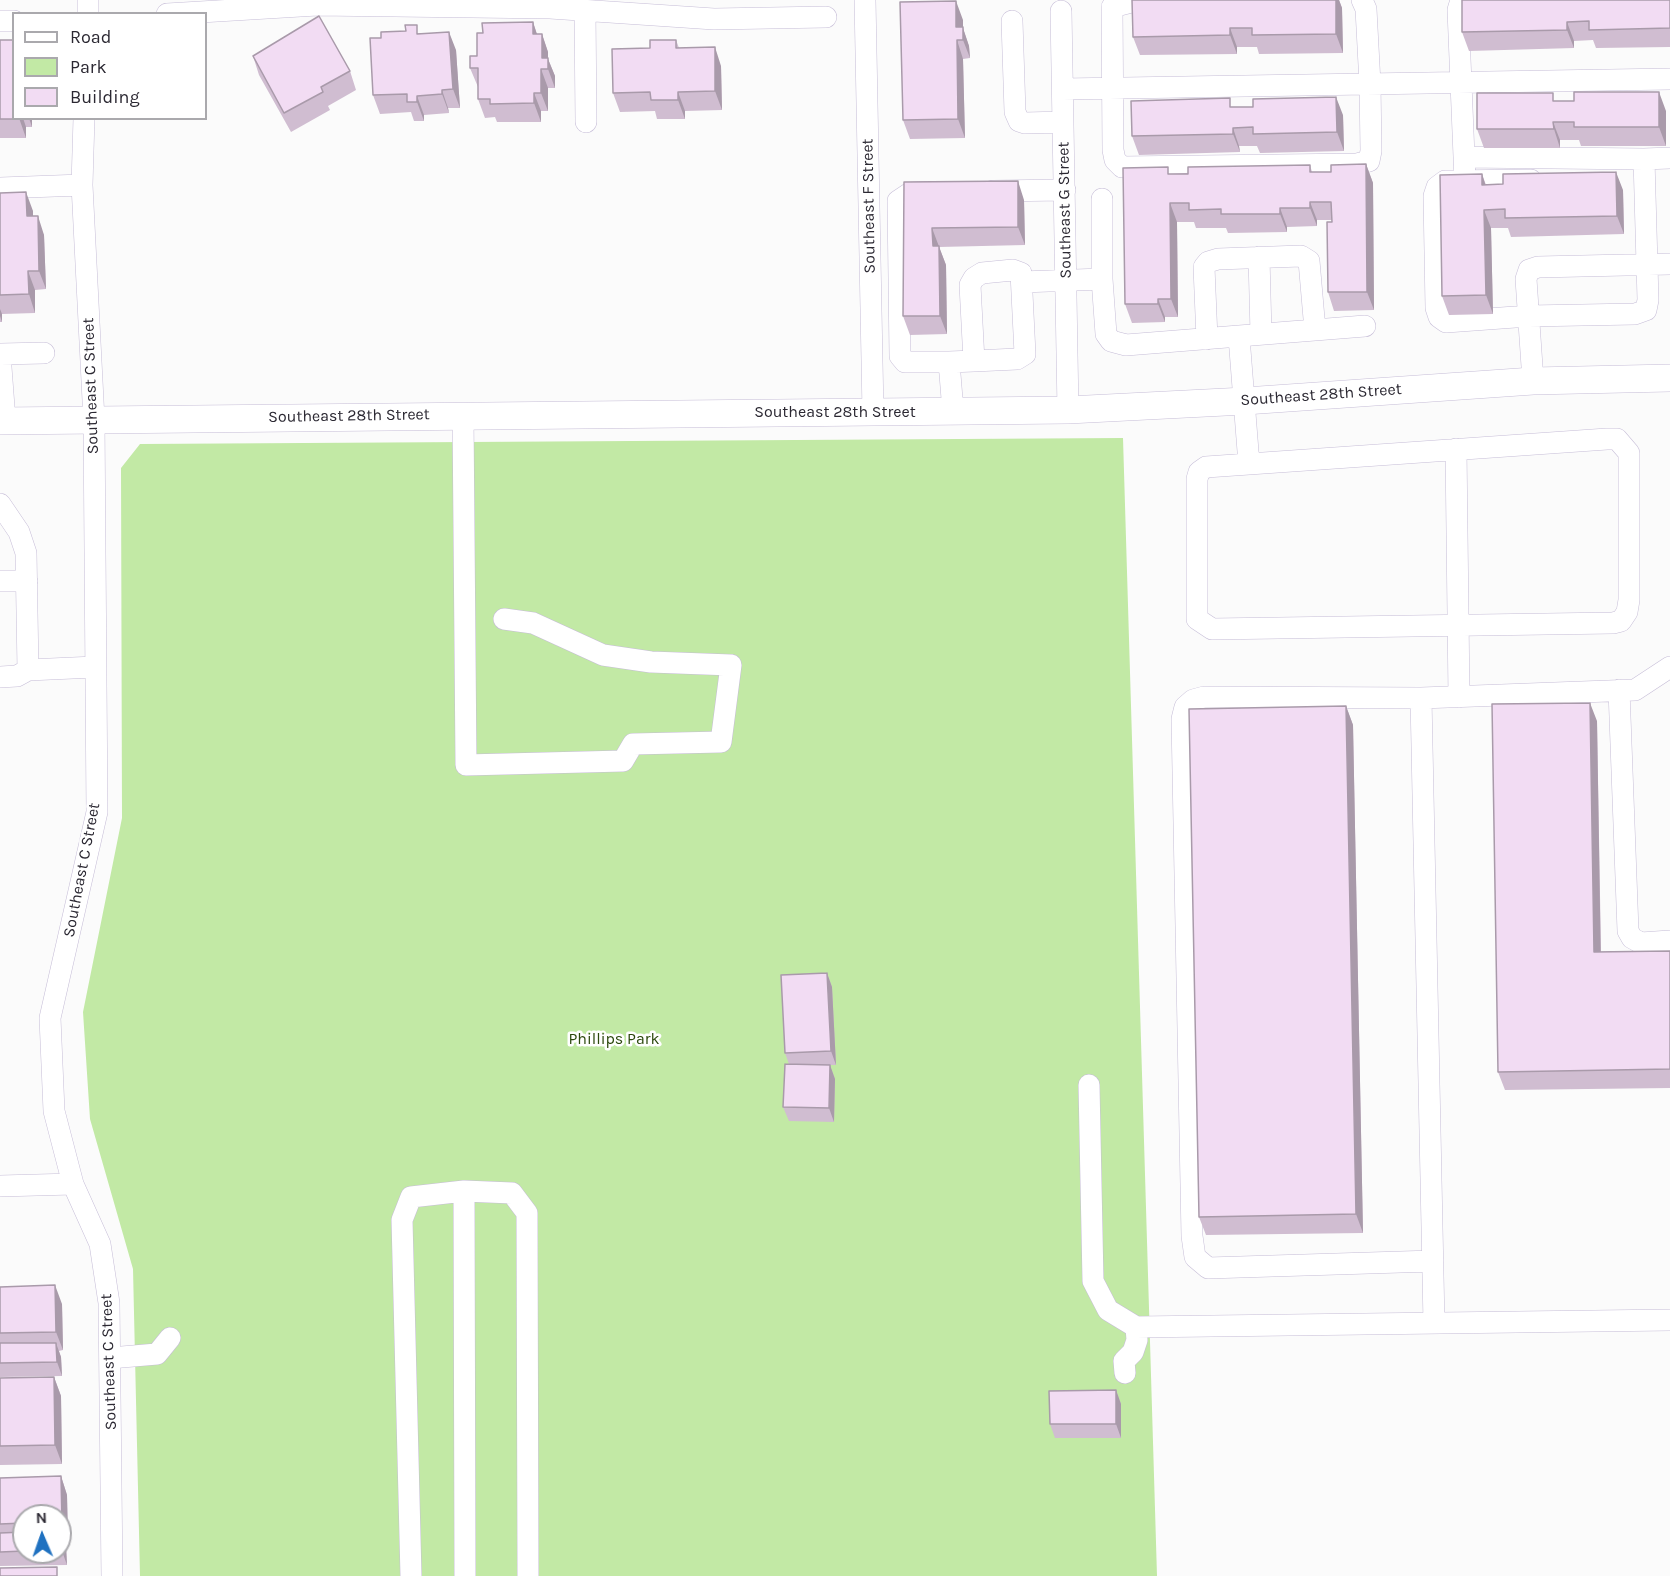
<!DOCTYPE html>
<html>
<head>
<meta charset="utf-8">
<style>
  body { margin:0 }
  #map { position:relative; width:1670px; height:1576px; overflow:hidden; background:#fbfbfb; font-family:Karla,sans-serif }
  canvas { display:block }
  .legend { position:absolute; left:12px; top:12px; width:195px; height:108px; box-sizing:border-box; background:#fff; border:2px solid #aaa9ad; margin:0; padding:8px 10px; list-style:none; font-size:18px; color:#2b2832 }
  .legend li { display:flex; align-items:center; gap:12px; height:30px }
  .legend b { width:30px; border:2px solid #aaa9ad }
  .north { position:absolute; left:12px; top:1504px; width:60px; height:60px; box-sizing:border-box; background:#fff; border:2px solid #aaa9ad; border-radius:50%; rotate:358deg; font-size:16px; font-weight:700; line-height:24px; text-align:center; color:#2b2832 }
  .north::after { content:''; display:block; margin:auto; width:21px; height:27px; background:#1f71c0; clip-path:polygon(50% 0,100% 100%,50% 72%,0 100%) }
</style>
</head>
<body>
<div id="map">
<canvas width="1670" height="1576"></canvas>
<ul class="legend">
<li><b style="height:8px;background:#fff"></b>Road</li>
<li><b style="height:16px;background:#c2e9a5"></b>Park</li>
<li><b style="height:16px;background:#f2dcf3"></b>Building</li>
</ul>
<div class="north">N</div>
</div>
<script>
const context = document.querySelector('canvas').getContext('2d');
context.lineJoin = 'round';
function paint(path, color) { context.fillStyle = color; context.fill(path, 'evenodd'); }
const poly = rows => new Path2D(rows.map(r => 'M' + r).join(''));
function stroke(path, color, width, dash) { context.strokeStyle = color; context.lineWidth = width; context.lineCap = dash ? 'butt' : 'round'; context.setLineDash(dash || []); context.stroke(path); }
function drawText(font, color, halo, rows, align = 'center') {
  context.font = font + ' Karla,sans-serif'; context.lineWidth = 5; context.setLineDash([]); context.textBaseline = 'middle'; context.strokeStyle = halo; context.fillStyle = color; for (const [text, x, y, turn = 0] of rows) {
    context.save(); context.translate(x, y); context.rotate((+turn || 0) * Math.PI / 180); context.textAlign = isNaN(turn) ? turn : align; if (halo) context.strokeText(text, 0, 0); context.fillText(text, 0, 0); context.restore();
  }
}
paint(poly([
  [1123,438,1157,1576,140,1576,133,1269,90,1119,83,1012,122,818,121,468,140,444]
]), '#c2e9a5');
const minor = poly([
  [865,0,873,412],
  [1204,0,1135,1,1112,7,1113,150,1115,160,1122,167,1357,164,1369,161,1371,151,1370,84,1366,9,1362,0],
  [1461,0,1458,10,1465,181],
  [585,11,586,122],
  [1061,11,1068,410],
  [88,14,88,0],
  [167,14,317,5,550,8,714,19,826,17],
  [0,21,14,21],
  [1012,21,1015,112,1019,121,1025,123,1063,122],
  [1063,89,1670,79],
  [84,118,82,185,94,420,97,812,50,1018,54,1111,73,1184,100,1244,109,1303,112,1576],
  [1464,157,1644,159],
  [1531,180,1445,181,1437,187,1434,196,1436,308,1439,317,1446,322,1529,316,1635,314,1646,310,1648,300,1644,159,1670,158],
  [0,188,82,185],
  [993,191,1065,190],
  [932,192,910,193,898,201,900,356,905,362,949,362,953,411],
  [1259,257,1261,334],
  [1102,279,1106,334,1111,341,1126,345,1365,326],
  [1022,282,1102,279,1102,199],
  [1239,337,1249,464],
  [1207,339,1204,267,1208,262,1218,259,1301,256,1309,261,1315,330],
  [0,354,5,420],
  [1,354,44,353],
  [949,362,974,361,1017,359,1025,354,1021,273,1013,270,982,273,974,278,970,285,974,361],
  [1533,381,1526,279,1529,270,1538,267,1670,264],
  [463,415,466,765,623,761,633,744,721,742,731,665,651,662,603,655,533,623,504,619],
  [1607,439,1617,439,1629,453,1629,600,1627,612,1621,621,1613,623,1212,629,1197,619,1197,479,1199,472,1206,467,1607,439],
  [1456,449,1459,697],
  [0,504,19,532,26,553,28,670],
  [0,581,27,581],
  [0,677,17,676,28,670,95,667],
  [1619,690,1628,931,1632,938,1641,943,1670,941],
  [1421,698,1204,697,1193,700,1185,707,1182,719,1192,1236,1195,1257,1208,1268,1433,1261],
  [1089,1085,1093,1281,1108,1310,1136,1327,1670,1320],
  [0,1186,73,1184],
  [464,1191,465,1576],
  [1434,1323,1421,698,1635,690,1670,667],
  [110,1358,157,1354,170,1338],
  [1125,1373,1124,1361,1133,1352,1137,1340,1136,1327],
  [411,1576,402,1220,411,1197,464,1191,512,1193,527,1213,528,1576]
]);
const major = poly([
  [0,421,1068,410,1245,401,1533,381,1670,378]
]);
stroke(minor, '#c6bdd7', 22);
stroke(major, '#c6bdd7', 28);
stroke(minor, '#fff', 21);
stroke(major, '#fff', 27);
paint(poly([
  [1132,0,1339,0,1342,8,1343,53,1259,54,1257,47,1237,47,1237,54,1140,55,1133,37],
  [1670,0,1670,47,1596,48,1593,40,1574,41,1574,48,1469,51,1462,32],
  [963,20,963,28,969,46,970,58,963,59,965,138,910,139,903,120],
  [533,22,537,34,542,34,548,52,548,59,555,76,555,88,548,88,548,111,541,111,541,122,497,122,495,117,485,118,478,99,478,87,470,68,477,56,483,33],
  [420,33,456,50,460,108,448,108,449,113,424,115,424,121,414,121,411,112,380,114,373,95,381,38],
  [0,40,14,118,32,118,32,127,26,127,26,138,0,138],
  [676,40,679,48,721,66,722,110,685,111,685,119,657,119,655,111,620,112,613,93,650,48],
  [253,56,350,71,356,90,328,106,330,110,291,132,259,75],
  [1556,101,1666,111,1666,146,1581,146,1579,140,1560,140,1560,148,1484,148,1477,129],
  [1233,107,1343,115,1344,151,1260,153,1257,146,1239,146,1240,152,1139,155,1132,136],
  [1366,164,1373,183,1374,310,1334,311,1328,292,1332,220,1317,220,1317,226,1287,227,1287,232,1228,233,1226,228,1196,228,1194,222,1177,222,1178,317,1165,317,1165,322,1132,323,1125,304,1170,174,1310,165,1312,172,1331,172],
  [1482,174,1486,185,1623,190,1624,234,1511,237,1508,228,1491,228,1493,314,1449,315,1442,296],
  [904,182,1024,200,1025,245,939,247,946,265,947,334,910,335,903,316],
  [0,193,33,211,33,216,44,235,46,289,35,290,35,313,2,314,2,322,0,322],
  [1346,706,1353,725,1363,1233,1206,1235,1199,1217],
  [1597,721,1601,952,1670,951,1670,1088,1505,1090,1498,1072],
  [827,973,832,987,836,1065,830,1065,835,1079,834,1122,789,1121,783,1107,789,1064,785,1053],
  [0,1287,62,1304,63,1350,59,1351,61,1357,62,1376,0,1377],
  [54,1377,61,1396,62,1464,0,1465,0,1378],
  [1116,1390,1121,1404,1121,1438,1055,1438,1050,1424],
  [61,1476,67,1495,68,1541,65,1541,66,1546,67,1565,0,1566,0,1478],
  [24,1516,60,1516,60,1552,24,1552]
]), '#d0bdd1');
paint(poly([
  [1336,0,1339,0,1342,8,1343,53,1336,34],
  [956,1,963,20,963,28,969,46,970,58,963,40,956,27],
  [533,22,539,41,533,34],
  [1567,22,1574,41,1574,48,1567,30],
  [1230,28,1237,47,1237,54,1230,35],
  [449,32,456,50,460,108,453,89],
  [542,34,548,52,548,59,555,76,555,88,548,69,542,58],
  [957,40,963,59,965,138,958,119],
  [715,47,721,66,722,110,715,91],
  [541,69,548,88,548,111,541,93],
  [442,90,448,108,449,113,442,94],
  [678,92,685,111,685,119,678,100],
  [1659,92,1666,111,1666,146,1659,127],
  [534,93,541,111,541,122,534,103],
  [417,96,424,115,424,121,417,102],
  [1336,97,1343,115,1344,151,1337,132],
  [19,118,23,118,26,127,26,138],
  [29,118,32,118,32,127],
  [1553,122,1560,140,1560,148,1554,129],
  [1233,128,1239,146,1240,152,1233,134],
  [1366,164,1373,183,1374,310,1367,292],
  [1616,172,1623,190,1624,234,1617,216],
  [1482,174,1488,193,1482,185],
  [1018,181,1024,200,1025,245,1018,227],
  [26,192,33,211,33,235,27,216],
  [1310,202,1317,220,1317,226,1310,208],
  [1170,203,1177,222,1178,317,1171,299],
  [1280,208,1287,227,1287,232,1280,214],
  [1484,210,1491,228,1493,314,1486,295],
  [38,216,44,235,46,289,39,271],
  [932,228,946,265,947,334,940,316,933,246],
  [28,271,35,290,35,313,29,294],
  [1158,299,1165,317,1165,322,1158,304],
  [0,309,2,314,2,322,0,316],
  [1590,703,1597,721,1601,971,1594,952],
  [1346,706,1353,725,1363,1233,1356,1214],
  [827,973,832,987,836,1065,831,1051],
  [830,1065,835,1079,834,1122,829,1108],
  [55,1285,62,1304,63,1350,56,1332],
  [56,1343,61,1357,62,1376,57,1362],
  [54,1377,61,1396,62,1464,55,1445],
  [1116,1390,1121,1404,1121,1438,1116,1424],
  [61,1476,67,1495,68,1541,62,1523],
  [61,1532,66,1546,67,1565,62,1551]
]), '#a99aaa');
const building = poly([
  [1132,0,1336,0,1336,34,1252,35,1252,28,1230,28,1230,35,1133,37,1132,0],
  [1462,0,1670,0,1670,28,1589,30,1589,21,1567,22,1567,30,1462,32,1462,0],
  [956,1,956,27,963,27,963,40,957,40,958,119,903,120,900,2,956,1],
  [319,16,350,71,321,87,323,92,284,113,253,56,319,16],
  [533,22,533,34,542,34,542,58,548,58,548,69,541,69,541,93,534,93,534,103,490,104,490,99,478,99,478,68,470,68,470,56,477,56,477,33,483,33,482,23,533,22],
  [405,25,417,25,417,34,449,32,453,89,442,90,442,94,417,96,417,102,407,102,407,94,373,95,370,38,381,38,381,32,406,31,405,25],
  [0,40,14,40,14,118,19,118,19,119,0,119,0,40],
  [650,40,676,40,676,48,715,47,715,91,678,92,678,100,651,100,650,92,613,93,612,49,650,48,650,40],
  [1574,92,1659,92,1659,127,1574,127,1574,122,1553,122,1554,129,1477,129,1477,93,1553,93,1553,101,1574,101,1574,92],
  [1336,97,1337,132,1253,134,1253,127,1233,128,1233,134,1132,136,1131,101,1230,98,1230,107,1253,107,1253,99,1336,97],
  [1366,164,1367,292,1328,292,1327,222,1332,222,1331,202,1310,202,1310,208,1280,208,1280,214,1221,214,1221,209,1189,210,1189,203,1170,203,1171,299,1158,299,1158,304,1125,304,1123,168,1168,167,1168,174,1188,174,1188,167,1310,165,1310,172,1331,172,1331,165,1366,164],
  [1616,172,1617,216,1505,218,1505,209,1484,210,1486,295,1442,296,1440,175,1482,174,1482,185,1503,184,1503,174,1616,172],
  [1018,181,1018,227,932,228,933,246,939,246,940,316,903,316,904,182,1018,181],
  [26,192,27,216,38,216,39,271,28,271,29,294,0,295,0,193,26,192],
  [1590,703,1594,952,1670,951,1670,1069,1498,1072,1492,704,1590,703],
  [1346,706,1356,1214,1199,1217,1189,709,1346,706],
  [827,973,831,1051,785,1053,781,975,827,973],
  [785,1064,830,1065,829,1108,783,1107,785,1064],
  [55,1285,56,1332,0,1333,0,1287,55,1285],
  [0,1343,56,1343,57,1362,0,1363,0,1343],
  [54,1377,55,1445,0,1446,0,1378,54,1377],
  [1116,1390,1116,1424,1050,1424,1049,1391,1116,1390],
  [61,1476,62,1523,60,1523,60,1516,24,1516,24,1523,0,1524,0,1478,61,1476],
  [24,1532,24,1551,0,1552,0,1533,24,1532],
  [60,1532,61,1532,62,1551,60,1551,60,1532],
  [57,1567,57,1576,0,1576,0,1568,57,1567]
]);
paint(building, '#f2dcf3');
stroke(building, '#a99aaa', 1.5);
drawText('16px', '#2b2832', '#fff', [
  ["Southeast F Street",869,206,-91],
  ["Southeast G Street",1065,210,-91],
  ["Southeast C Street",91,386,-92],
  ["Southeast 28th Street",1321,395,-4],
  ["Southeast 28th Street",835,412],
  ["Southeast 28th Street",349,416,-1],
  ["Southeast C Street",82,870,-79],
  ["Southeast C Street",109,1362,-92]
]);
drawText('16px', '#2b480c', '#fff', [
  ["Phillips Park",614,1039]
]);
</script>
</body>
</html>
